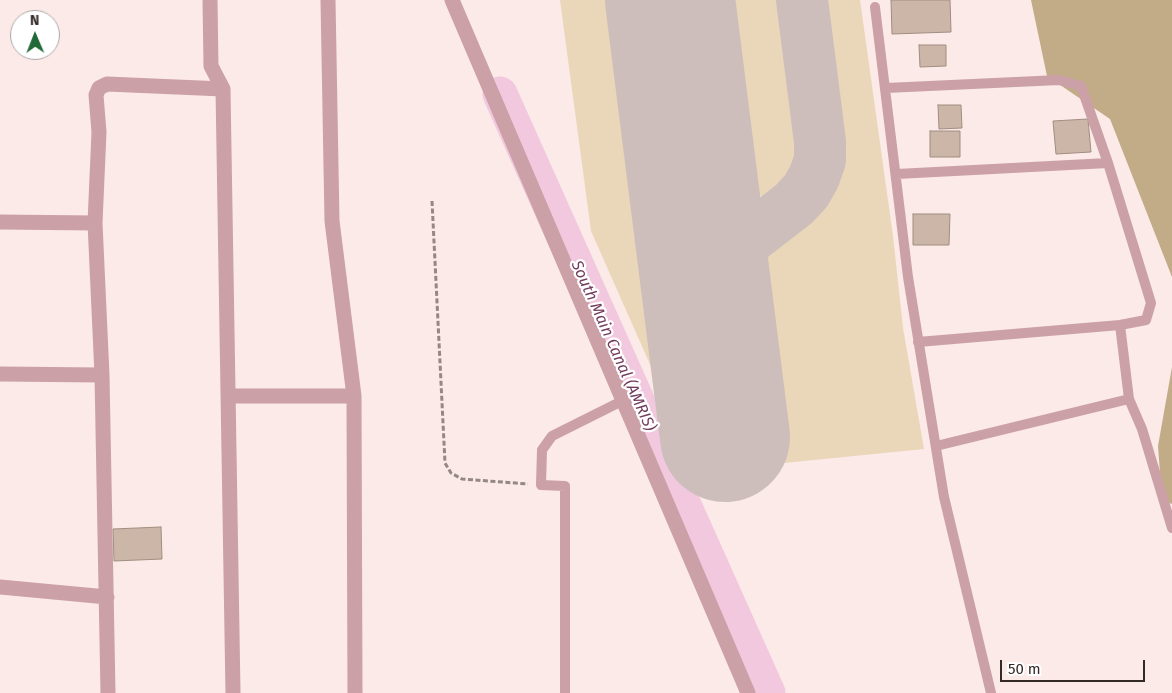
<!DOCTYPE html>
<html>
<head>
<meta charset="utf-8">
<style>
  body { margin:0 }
  #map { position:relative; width:1172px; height:693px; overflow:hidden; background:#fbeae7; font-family:"Fira Sans",sans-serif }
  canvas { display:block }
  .north { position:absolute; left:10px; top:10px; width:50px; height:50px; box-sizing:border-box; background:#fff; border:1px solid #ada9a9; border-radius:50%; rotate:359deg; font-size:14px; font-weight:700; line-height:20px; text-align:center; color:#332927 }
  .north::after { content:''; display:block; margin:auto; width:18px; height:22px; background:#216a37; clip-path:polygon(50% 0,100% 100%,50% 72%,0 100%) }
  .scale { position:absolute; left:1000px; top:660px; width:145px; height:22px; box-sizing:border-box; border:2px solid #332927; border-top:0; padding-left:6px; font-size:15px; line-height:18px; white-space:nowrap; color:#332927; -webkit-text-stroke:4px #fff; paint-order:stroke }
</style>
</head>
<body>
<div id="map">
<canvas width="1172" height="693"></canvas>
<div class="north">N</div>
<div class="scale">50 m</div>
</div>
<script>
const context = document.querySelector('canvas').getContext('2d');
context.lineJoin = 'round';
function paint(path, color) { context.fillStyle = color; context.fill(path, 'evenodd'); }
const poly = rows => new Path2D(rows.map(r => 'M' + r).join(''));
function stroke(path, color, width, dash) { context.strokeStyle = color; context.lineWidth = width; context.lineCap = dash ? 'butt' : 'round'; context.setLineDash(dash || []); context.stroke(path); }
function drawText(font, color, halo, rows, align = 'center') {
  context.font = font + ' "Fira Sans",sans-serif'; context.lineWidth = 4.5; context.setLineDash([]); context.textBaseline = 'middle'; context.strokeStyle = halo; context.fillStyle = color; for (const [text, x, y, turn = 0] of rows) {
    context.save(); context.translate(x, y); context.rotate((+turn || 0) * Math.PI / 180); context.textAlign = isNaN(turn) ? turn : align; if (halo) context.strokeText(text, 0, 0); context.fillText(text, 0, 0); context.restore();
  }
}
paint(poly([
  [560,0,624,0,675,421,591,231],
  [716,0,787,0,806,166,799,179,771,195,754,197,740,190],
  [818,0,860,0,893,236,903,328,924,449,774,464,749,269,754,254,761,243,788,226,830,183,834,170,834,134]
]), '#ead7b9');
paint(poly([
  [1031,0,1172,0,1172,277,1110,119,1047,76],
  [1172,367,1172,504,1162,500,1158,446]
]), '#c2ab87');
stroke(poly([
  [500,94,768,693]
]), '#f2c8df', 35);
stroke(poly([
  [694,191,750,238,707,297],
  [750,238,794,204,806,191,814,177,820,160,820,142,802,0]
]), '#cebebb', 52);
stroke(poly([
  [670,0,725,437]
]), '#cebebb', 130);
const building = poly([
  [891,0,950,0,951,32,892,34,891,0],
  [919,45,946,45,946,66,920,67,919,45],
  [938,105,961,105,962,128,939,129,938,105],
  [1088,119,1091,152,1056,154,1053,121,1088,119],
  [930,131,960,131,960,157,930,157,930,131],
  [913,214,950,214,949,245,913,245,913,214],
  [161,527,162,559,114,561,113,529,161,527]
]);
paint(building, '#cbb6a8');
stroke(building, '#a18d80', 1);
stroke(poly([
  [432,201,445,463,451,473,462,479,528,484]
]), '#958785', 3, [5, 2.5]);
stroke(poly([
  [875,7,908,277,944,497,991,693],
  [886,88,1059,80,1081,86,1108,163,1151,303,1146,320,1120,325,1129,399,1142,429,1172,528],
  [897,174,1108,163],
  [918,342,1120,325],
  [936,446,1129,399],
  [565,693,565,486,541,485,542,450,552,436,622,401]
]), '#cba0a6', 10);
stroke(poly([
  [210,0,211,66,223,89,233,693],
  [328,0,332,221,354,396,355,693],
  [452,0,748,693],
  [0,222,95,223],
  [0,374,102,375],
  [228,396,354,396],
  [0,587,107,597],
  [108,693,102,375,95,223,99,132,96,95,99,88,107,84,223,89]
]), '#cba0a6', 15);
drawText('italic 16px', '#723d5c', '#fff', [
  ["South Main Canal (AMRIS)",613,346,66]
]);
</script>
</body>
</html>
